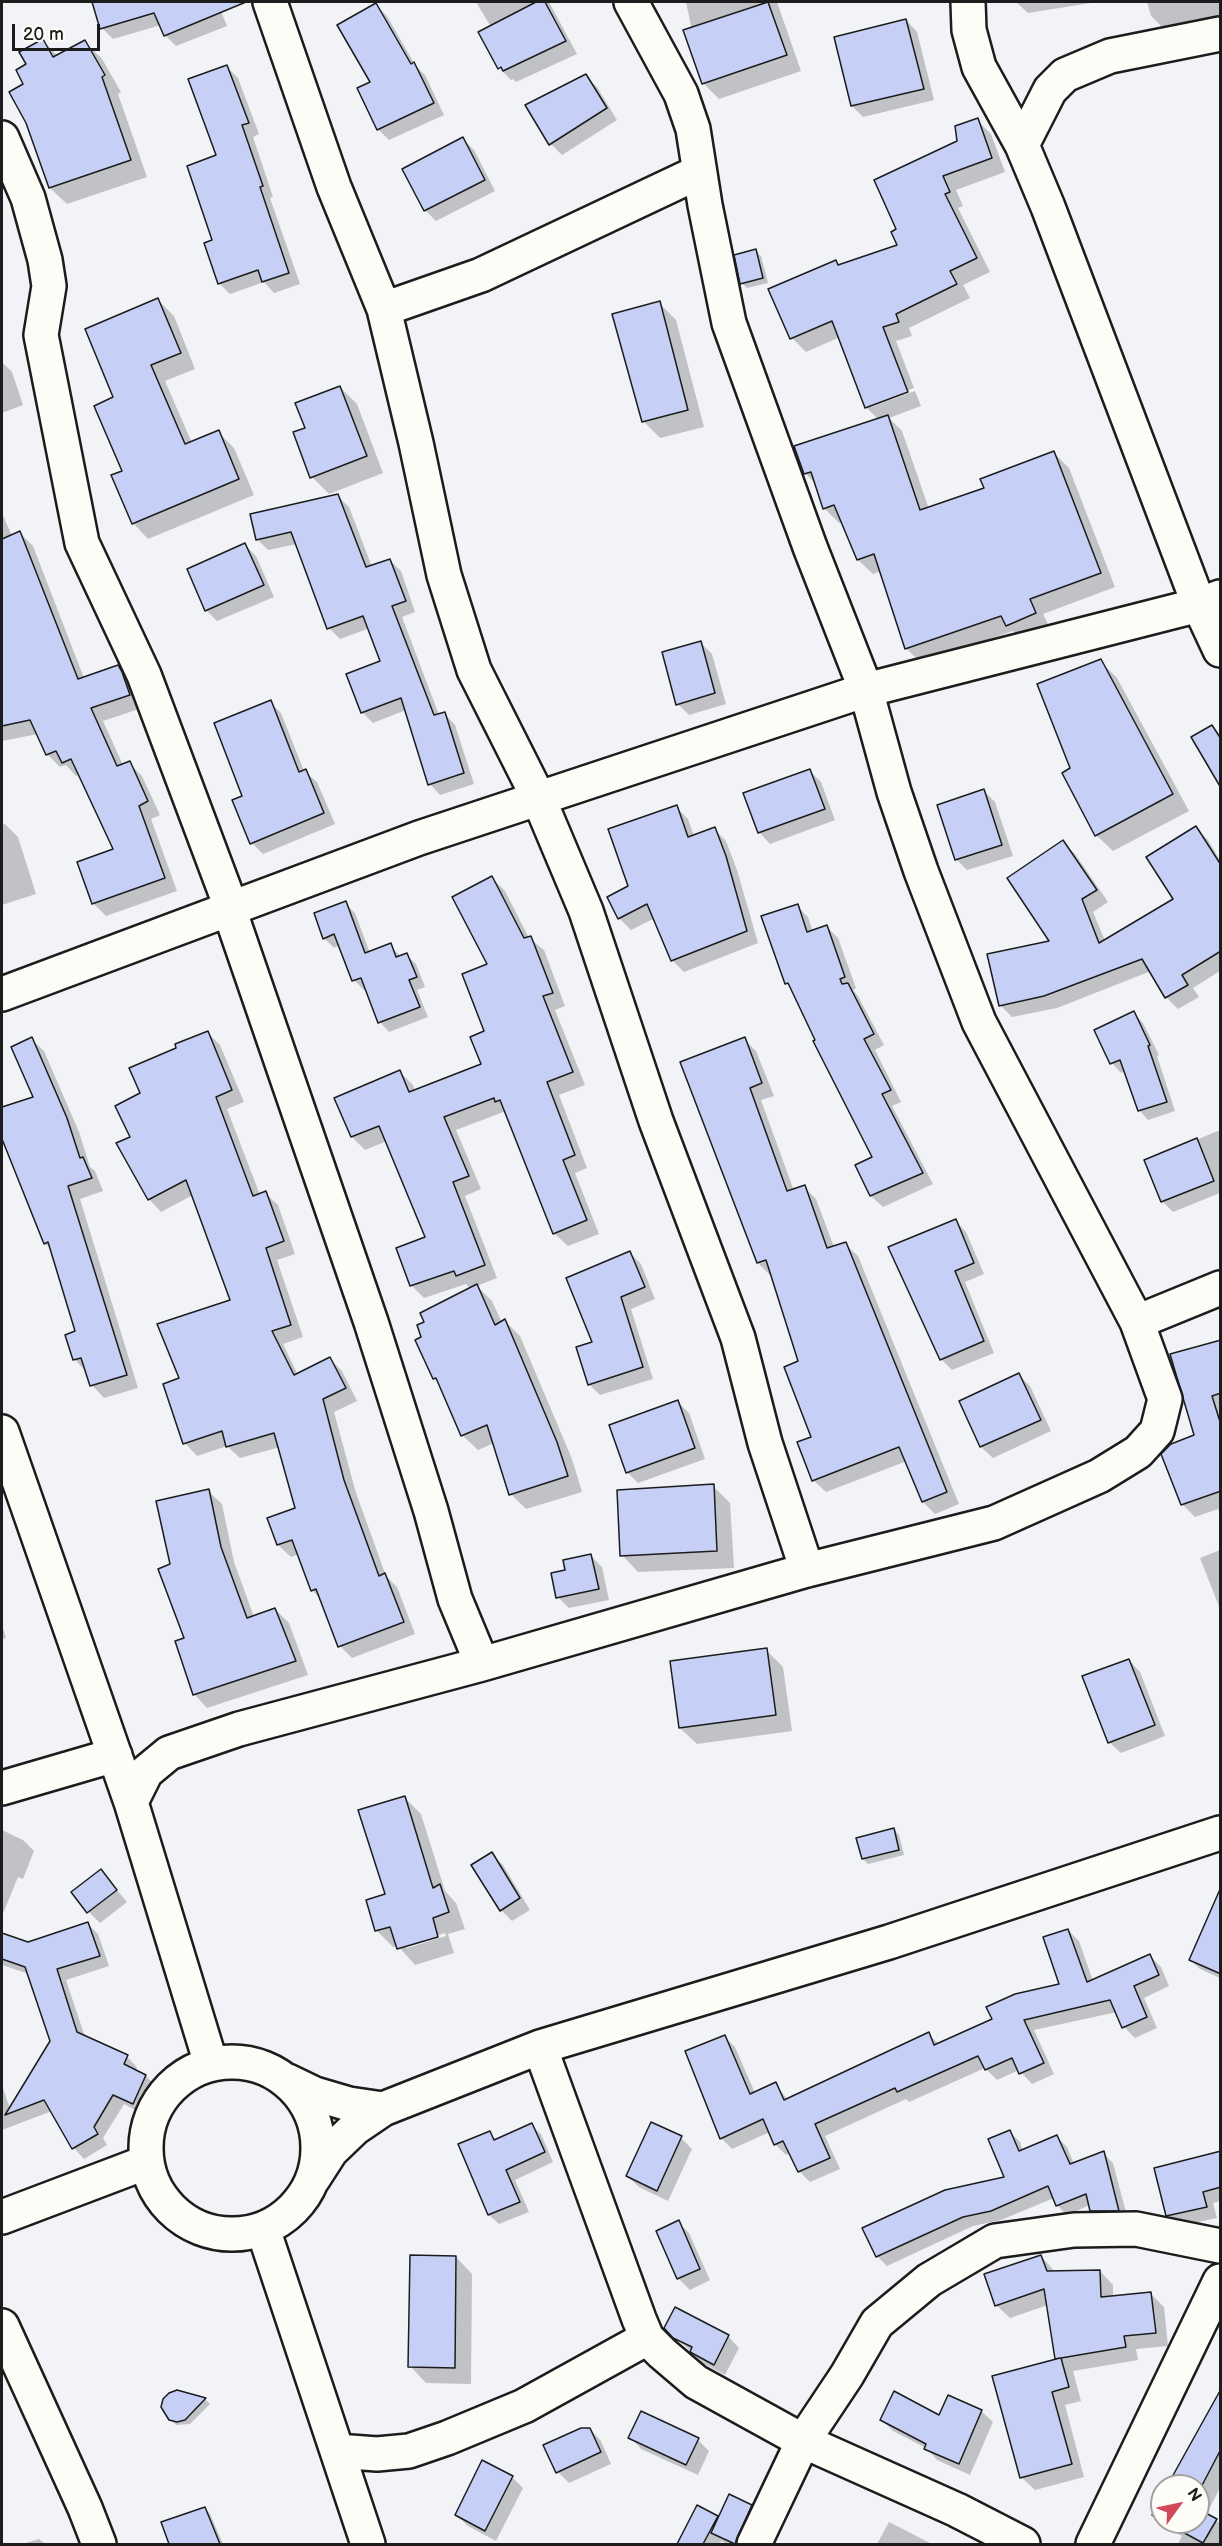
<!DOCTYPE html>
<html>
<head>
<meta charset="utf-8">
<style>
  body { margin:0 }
  #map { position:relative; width:1222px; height:2546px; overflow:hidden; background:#f2f3f7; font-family:"Balsamiq Sans",sans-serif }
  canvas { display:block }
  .frame { position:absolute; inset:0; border:3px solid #1c1c1c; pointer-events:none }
  .north { position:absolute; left:1150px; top:2474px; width:60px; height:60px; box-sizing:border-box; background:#fdfcf7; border:2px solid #a3a29f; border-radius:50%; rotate:57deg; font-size:16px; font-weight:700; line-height:24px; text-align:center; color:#1c1c1c }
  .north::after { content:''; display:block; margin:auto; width:21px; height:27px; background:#d1495b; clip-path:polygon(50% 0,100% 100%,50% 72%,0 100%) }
  .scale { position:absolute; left:12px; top:24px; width:88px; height:27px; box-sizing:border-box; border:3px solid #1c1c1c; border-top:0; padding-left:8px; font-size:18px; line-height:21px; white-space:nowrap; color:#1c1c1c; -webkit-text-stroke:4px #fdfcf7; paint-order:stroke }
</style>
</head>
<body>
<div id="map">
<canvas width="1222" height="2546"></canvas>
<div class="frame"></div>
<div class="north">N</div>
<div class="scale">20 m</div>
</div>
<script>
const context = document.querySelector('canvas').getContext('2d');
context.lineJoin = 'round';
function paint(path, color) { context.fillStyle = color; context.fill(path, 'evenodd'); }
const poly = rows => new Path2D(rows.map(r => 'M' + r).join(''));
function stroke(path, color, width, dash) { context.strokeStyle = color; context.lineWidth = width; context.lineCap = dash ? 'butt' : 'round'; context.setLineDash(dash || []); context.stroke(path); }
paint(poly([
  [94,2,217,2,227,26,176,46,165,35,161,25,113,39,102,28],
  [476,2,549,2,577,54,516,82,513,79,511,80,499,68,491,27],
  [686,2,777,2,801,71,719,99,703,83],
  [1016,2,1091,2,1091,3,1028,13],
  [1147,2,1220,2,1220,29,1168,33,1151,16],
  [376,5,387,16,415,65,425,75,444,115,389,140,378,129,372,83],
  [906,20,917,32,934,100,863,117,852,106,836,38],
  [42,40,58,56,85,42,102,59,121,92,118,94,147,177,67,204,50,188,25,85],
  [227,67,238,78,259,134,253,137,273,197,270,198,300,284,274,293,264,282,230,294,219,283,214,241,218,156],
  [585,76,597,87,617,120,562,155,551,144],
  [977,120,991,134,1005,172,956,190,963,206,958,208,990,272,963,285,970,298,909,328,912,336,896,341,914,388,871,404,871,407,915,391,921,406,889,418,902,431,929,509,986,489,1054,453,1069,468,1115,587,1043,614,1050,628,1022,640,1013,631,921,663,906,648,881,571,873,574,858,560,843,522,839,523,824,508,817,485,805,473,878,419,866,407,840,337,806,352,792,338,770,290,836,261,840,266,899,246,898,230,959,142],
  [463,139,474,150,495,191,436,221,425,210],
  [755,251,761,256,768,283,747,288,742,283],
  [158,300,174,316,195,369,165,381,192,443,218,432,234,448,254,495,148,539,133,523,115,398],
  [659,303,676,320,704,427,660,438,643,421],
  [2,362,12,372,23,405,2,413],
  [340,387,357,404,383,473,329,494,312,477,307,429],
  [338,496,349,507,372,567,390,560,401,571,415,612,402,617,439,715,445,714,455,725,474,784,440,795,430,784,406,710,373,723,362,712,382,661,370,628,340,639,329,628,297,544,268,550,257,539],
  [2,513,12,536,20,533,33,546,84,678,118,666,131,680,142,708,103,721,123,765,129,763,142,776,160,815,151,819,177,891,106,916,93,903,115,850,80,774,76,776,66,765,60,767,47,754,38,734,2,741],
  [245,545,256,556,274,597,217,621,206,610],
  [701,643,712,654,726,704,689,715,678,704],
  [1100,661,1117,678,1189,811,1113,851,1096,835,1072,769],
  [270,702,281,713,304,771,317,782,335,824,263,854,252,843],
  [810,771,821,782,835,820,770,844,759,832],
  [984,791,995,802,1013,856,967,870,956,859],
  [676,807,688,819,694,836,714,829,726,841,737,870,758,943,684,972,672,960,655,918,631,930,619,918,630,887],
  [5,824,18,837,36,894,2,905,2,825],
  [1196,828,1208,840,1220,860,1220,971,1193,988,1199,997,1178,1009,1166,997,1151,971,1057,1008,1012,1017,1000,1005,1051,942,1063,842,1075,854,1108,902,1093,912,1105,941,1175,900],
  [492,878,505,891,529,938,544,950,565,1006,555,1010,585,1085,559,1095,587,1168,575,1173,599,1234,568,1246,554,1233,506,1111,456,1130,481,1189,465,1196,497,1278,477,1286,492,1301,502,1323,505,1321,520,1336,572,1459,582,1492,526,1509,511,1494,494,1443,478,1450,462,1435,441,1385,434,1378,423,1337,471,1289,466,1284,424,1298,411,1285,427,1238,387,1141,365,1150,352,1137,336,1099,400,1072,413,1085,415,1091,483,1065],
  [345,903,355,913,370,953,390,945,401,957,406,955,416,964,425,987,417,990,428,1017,389,1032,380,1022,367,989,364,990,354,980,340,945,334,948,324,938],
  [797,906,808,917,813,932,827,927,838,938,856,988,853,990,858,996,884,1045,875,1050,901,1102,892,1106,933,1184,883,1207,871,1196,857,1165,874,1158,792,989,786,983],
  [1134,1013,1143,1023,1159,1055,1157,1056,1175,1111,1148,1120,1139,1110,1125,1071,1121,1073,1112,1063,1096,1031],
  [208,1033,220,1045,244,1102,227,1109,260,1195,265,1193,278,1205,295,1254,277,1260,303,1337,283,1344,298,1375,330,1359,342,1371,357,1401,334,1412,356,1493,386,1576,397,1587,415,1634,352,1658,340,1646,322,1601,312,1590,299,1554,291,1557,278,1545,269,1519,296,1509,280,1447,240,1458,227,1446,197,1456,185,1443,181,1379,232,1301,193,1195,161,1212,149,1199,133,1138,142,1094,178,1049],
  [31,1039,44,1051,79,1132,90,1167,95,1171,103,1191,80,1199,138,1388,104,1398,92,1385,87,1372,74,1359,77,1332,52,1250,45,1243,2,1134,2,1108,35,1098],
  [744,1039,756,1051,774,1096,761,1100,794,1191,804,1187,816,1199,834,1247,845,1244,858,1256,959,1504,935,1514,923,1502,907,1461,826,1492,813,1480,813,1438,800,1362,772,1274,770,1275,758,1263],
  [1220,1130,1220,1193,1173,1212,1162,1201,1146,1161],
  [955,1220,966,1232,984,1274,965,1282,994,1353,952,1370,941,1359],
  [630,1253,641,1264,655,1299,631,1309,653,1379,600,1395,589,1384,594,1343],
  [1220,1341,1220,1513,1218,1509,1195,1517,1182,1504,1196,1436],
  [1019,1375,1030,1386,1051,1431,993,1458,981,1447,961,1402],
  [678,1402,689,1413,705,1459,638,1483,627,1472],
  [713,1486,730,1503,734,1568,638,1572,622,1555],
  [208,1491,222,1504,234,1562,254,1617,275,1609,289,1623,308,1675,207,1708,194,1694,171,1565],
  [1220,1550,1220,1609,1200,1558],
  [591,1556,602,1567,609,1600,569,1608,558,1597,567,1571],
  [2,1625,6,1638,2,1639],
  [766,1650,783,1667,792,1731,697,1744,680,1728],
  [1129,1660,1140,1672,1165,1736,1121,1753,1109,1742],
  [404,1797,421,1814,445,1891,456,1903,465,1929,448,1934,454,1953,415,1965,398,1946,393,1947,376,1930,387,1895],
  [445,1933,446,1936,407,1948,407,1945],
  [894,1829,899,1835,904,1855,868,1864,863,1859],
  [2,1830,23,1840,34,1851,23,1879,18,1877,2,1916],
  [491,1854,503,1865,530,1910,512,1921,501,1910],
  [101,1871,127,1902,100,1923,89,1912],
  [1220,1918,1220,1978,1200,1969,1190,1960],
  [88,1924,98,1934,109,1966,66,1980,85,2037,127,2057,137,2067,135,2072,146,2076,156,2087,143,2114,124,2104,103,2138,107,2145,84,2159,74,2148,52,2111,2,2130,2,2085,10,2109,51,2041,29,1974,2,1965,2,1934,28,1943],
  [1068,1930,1079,1941,1093,1981,1150,1956,1161,1967,1169,1986,1144,1998,1157,2028,1135,2038,1124,2027,1117,2012,1034,2030,1054,2074,1032,2084,1019,2070,997,2080,985,2068,909,2102,906,2099,825,2136,840,2169,810,2182,799,2171,791,2153,786,2155,775,2144,770,2132,732,2149,721,2138,724,2036,735,2047,755,2093,775,2084,788,2100,928,2034,939,2044,994,2020,1061,1985],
  [652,2124,681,2138,692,2149,668,2201,639,2187,627,2176],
  [531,2125,541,2134,553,2162,515,2180,529,2212,499,2224,489,2215,460,2145,489,2133,497,2141],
  [1010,2132,1020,2142,1023,2151,1057,2137,1067,2147,1074,2164,1103,2153,1113,2163,1128,2220,1102,2220,1092,2210,1090,2205,1067,2215,1057,2205,1054,2198,1001,2220,973,2226,887,2266,877,2256,1006,2178],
  [1220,2153,1220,2201,1213,2203,1217,2218,1179,2226,1168,2215],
  [678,2222,689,2233,710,2280,690,2290,679,2279,658,2231],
  [1041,2256,1055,2272,1100,2271,1113,2285,1113,2297,1150,2293,1164,2307,1168,2346,1136,2349,1138,2360,1073,2371,1081,2401,1065,2405,1084,2477,1035,2490,1021,2477,1058,2360,1048,2305,1010,2318,996,2305],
  [456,2257,472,2274,471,2384,426,2383,410,2366],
  [666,2328,728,2336,739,2348,725,2375,703,2363],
  [1220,2393,1220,2488,1206,2515,1220,2523,1220,2544,1178,2544,1182,2536,1165,2527,1152,2514,1162,2496,1162,2522,1198,2522,1198,2486,1170,2486],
  [205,2399,210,2404,190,2424,176,2425,170,2419],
  [981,2411,993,2422,970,2475,937,2460,926,2448,893,2431,882,2420,940,2417],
  [590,2429,601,2441,611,2464,569,2483,558,2472],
  [630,2437,698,2440,709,2451,698,2475,641,2449],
  [512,2477,523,2488,496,2541,468,2526,456,2515],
  [751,2506,762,2517,751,2544,726,2544,721,2541,720,2544,679,2544,697,2507,719,2519],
  [205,2508,210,2514,223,2544,171,2544,163,2523],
  [889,2522,932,2544,877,2544],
  [39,2539,45,2544,22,2544]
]), '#0003');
const building = poly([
  [92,2,246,2,164,36,154,13,100,29,92,2],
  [536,2,545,2,566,41,503,71,501,67,498,69,478,32,536,2],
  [768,2,787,55,702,84,683,30,768,2],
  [376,3,411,64,414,62,434,103,377,130,357,88,370,82,337,25,376,3],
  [906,19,924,89,851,106,834,37,906,19],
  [43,39,53,57,85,40,105,75,102,77,131,160,49,188,26,123,9,92,23,84,16,70,26,64,19,52,43,39],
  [227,65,249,123,242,125,263,186,260,187,289,273,262,282,258,270,218,284,204,243,212,240,187,166,216,155,188,79,227,65],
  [586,74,607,108,549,145,525,105,586,74],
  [978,118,992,158,943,176,950,192,945,194,977,258,950,271,957,284,896,314,899,322,883,327,908,392,865,408,832,321,790,339,768,289,836,260,838,265,897,245,891,232,896,229,874,180,957,141,955,126,978,118],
  [463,137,485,180,424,211,402,169,463,137],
  [756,249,763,278,740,284,734,255,756,249],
  [158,298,181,353,151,365,185,444,219,430,239,479,132,524,111,475,122,471,94,406,113,397,85,329,158,298],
  [660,301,688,410,642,422,612,314,660,301],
  [340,386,367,456,310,478,293,432,305,428,295,403,340,386],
  [888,415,920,510,984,488,980,479,1054,451,1101,573,1030,599,1036,613,1006,626,1001,616,905,649,874,554,857,560,834,505,823,509,811,472,804,474,794,446,888,415],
  [338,494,366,567,390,559,406,601,392,606,434,715,445,712,464,773,428,785,401,698,361,713,346,674,380,661,363,616,327,629,291,532,256,540,250,514,338,494],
  [20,531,78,679,118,665,122,672,130,695,91,708,117,766,130,761,148,801,139,806,165,878,92,904,77,862,113,849,71,759,62,763,56,751,46,755,30,720,2,726,2,539,20,531],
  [245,543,264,585,205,611,187,569,245,543],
  [701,641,715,693,676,705,662,652,701,641],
  [1101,659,1173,794,1095,836,1062,773,1070,768,1037,684,1101,659],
  [271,700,299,772,306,769,324,813,250,844,232,800,242,796,214,723,271,700],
  [1212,725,1221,739,1221,788,1191,737,1212,725],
  [810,769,825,809,758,833,743,793,810,769],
  [984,789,1002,845,955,860,937,805,984,789],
  [677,805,688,837,715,827,726,856,747,931,671,961,647,904,618,919,607,897,628,886,608,829,677,805],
  [1196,826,1221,865,1221,951,1182,975,1188,985,1165,998,1142,959,1044,996,999,1006,987,954,1049,941,1007,878,1063,840,1097,890,1082,899,1099,943,1173,899,1146,857,1196,826],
  [492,876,524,938,531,936,553,993,543,996,573,1072,547,1082,575,1155,563,1160,587,1220,553,1234,500,1100,495,1102,494,1098,444,1117,469,1176,453,1182,485,1265,456,1276,454,1271,410,1286,396,1248,425,1237,379,1126,351,1137,334,1098,400,1070,409,1092,481,1064,470,1037,484,1031,462,974,487,964,452,897,492,876],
  [346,901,365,953,391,943,396,957,407,953,417,977,409,980,420,1007,378,1023,361,978,352,981,334,934,323,939,314,913,346,901],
  [798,904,807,932,827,925,845,977,840,979,842,984,848,983,874,1034,864,1039,891,1090,882,1094,923,1173,870,1196,855,1165,872,1157,813,1041,815,1040,788,983,785,984,761,916,798,904],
  [1134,1011,1150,1045,1148,1046,1167,1102,1138,1111,1120,1060,1110,1064,1094,1030,1134,1011],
  [208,1031,232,1090,216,1097,253,1196,266,1191,284,1241,266,1248,291,1325,272,1331,294,1375,330,1357,346,1388,323,1399,344,1480,379,1576,385,1573,404,1622,338,1647,316,1589,311,1591,292,1540,277,1545,267,1518,295,1508,274,1433,226,1447,222,1431,183,1444,163,1384,179,1378,157,1324,230,1300,186,1180,148,1200,116,1143,130,1137,115,1106,140,1093,129,1068,176,1048,175,1044,208,1031],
  [32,1037,67,1118,80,1158,83,1157,92,1178,68,1186,127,1375,90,1386,81,1358,73,1360,65,1335,75,1331,48,1242,44,1244,2,1139,2,1107,33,1097,11,1047,32,1037],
  [745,1037,762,1083,750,1088,787,1191,805,1185,827,1248,846,1242,947,1492,922,1502,899,1447,812,1481,797,1442,811,1437,784,1367,798,1361,766,1260,757,1263,680,1062,745,1037],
  [1197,1138,1214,1181,1161,1202,1144,1160,1197,1138],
  [956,1219,974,1263,955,1271,984,1341,940,1360,888,1247,956,1219],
  [630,1251,645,1287,621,1297,643,1367,588,1385,576,1347,592,1342,566,1278,630,1251],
  [477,1284,495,1325,505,1319,557,1442,568,1476,509,1495,487,1425,461,1436,436,1378,433,1379,415,1340,421,1337,417,1325,424,1322,420,1313,477,1284],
  [1221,1340,1221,1393,1212,1396,1221,1425,1221,1491,1181,1505,1161,1454,1171,1444,1194,1435,1170,1354,1221,1340],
  [1019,1373,1041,1420,980,1447,959,1401,1019,1373],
  [678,1400,695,1448,626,1473,609,1425,678,1400],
  [714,1484,717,1551,620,1556,617,1490,714,1484],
  [209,1489,221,1547,247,1618,275,1608,296,1661,193,1695,175,1641,184,1638,158,1569,170,1564,156,1501,209,1489],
  [591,1554,599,1589,556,1598,551,1573,565,1570,563,1560,591,1554],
  [767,1648,776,1715,679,1728,670,1661,767,1648],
  [1129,1659,1155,1725,1108,1743,1082,1676,1129,1659],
  [405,1796,433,1888,440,1884,449,1912,433,1918,438,1937,397,1949,390,1927,375,1931,366,1900,385,1894,358,1810,405,1796],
  [894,1828,899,1850,862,1859,856,1838,894,1828],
  [492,1852,520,1898,500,1911,471,1865,492,1852],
  [101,1869,117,1890,87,1913,71,1892,101,1869],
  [1221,1887,1221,1974,1189,1960,1221,1887],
  [88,1922,100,1956,57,1969,77,2032,128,2055,124,2064,146,2075,133,2104,113,2095,94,2127,98,2134,72,2149,44,2100,5,2115,50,2041,25,1967,2,1959,2,1933,28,1942,88,1922],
  [1068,1929,1087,1982,1150,1954,1159,1975,1134,1986,1147,2017,1122,2028,1110,2000,1024,2020,1044,2063,1019,2074,1012,2058,985,2070,978,2056,897,2092,895,2088,815,2124,830,2158,798,2172,783,2141,774,2145,763,2119,720,2139,685,2051,725,2035,750,2094,776,2082,784,2100,929,2032,934,2045,992,2019,986,2007,1015,1994,1059,1984,1043,1937,1068,1929],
  [651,2122,682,2136,657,2191,626,2176,651,2122],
  [532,2123,545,2152,506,2170,520,2202,488,2215,458,2144,490,2131,494,2140,532,2123],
  [1010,2130,1019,2151,1057,2135,1070,2164,1104,2151,1119,2211,1090,2211,1086,2194,1056,2206,1048,2186,991,2211,963,2217,876,2257,862,2228,945,2190,1004,2177,988,2139,1010,2130],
  [1221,2151,1221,2187,1203,2192,1207,2207,1166,2216,1154,2168,1221,2151],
  [679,2220,700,2269,677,2279,656,2231,679,2220],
  [410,2255,456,2256,455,2368,408,2367,410,2255],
  [1041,2255,1047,2271,1100,2270,1101,2297,1151,2292,1156,2333,1124,2336,1126,2347,1061,2358,1069,2387,1052,2392,1072,2464,1020,2478,992,2376,1060,2358,1055,2359,1044,2289,995,2306,984,2274,1041,2255],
  [675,2307,729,2335,714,2365,690,2352,692,2347,673,2338,664,2328,675,2307],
  [1221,2389,1221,2449,1198,2493,1198,2486,1167,2486,1221,2389],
  [177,2390,206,2398,185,2420,177,2422,169,2420,161,2407,163,2399,169,2393,177,2390],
  [894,2391,939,2415,948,2395,982,2410,959,2464,924,2449,926,2444,880,2420,894,2391],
  [641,2411,699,2438,686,2465,628,2438,641,2411],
  [581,2428,590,2428,601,2452,556,2473,543,2445,581,2428],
  [482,2460,513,2476,485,2531,455,2515,482,2460],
  [729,2494,752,2505,735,2544,711,2533,729,2494],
  [1162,2496,1162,2521,1152,2515,1162,2496],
  [697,2505,718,2516,703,2544,677,2544,697,2505],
  [205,2507,220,2544,169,2544,161,2522,205,2507],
  [1198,2509,1217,2519,1203,2543,1164,2522,1198,2522,1198,2509]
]);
paint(building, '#c6d0f7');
stroke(building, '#1c1c1c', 1.5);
const minor = poly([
  [270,2,334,187,384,309,416,443,444,575,474,670,538,797,586,911,656,1121,738,1338,765,1443,807,1570],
  [968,2,969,30,979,67,1022,145,1048,207,1199,605,1220,650],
  [2,138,28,198,45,260,49,286,41,335,82,543,144,675,231,907],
  [1022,145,1050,90,1065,75,1110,56,1220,34],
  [384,309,481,275,699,172],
  [229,909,371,1322,431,1511,455,1599,482,1664],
  [2,994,419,838,866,690,1199,605,1220,597],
  [1137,1322,1220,1288],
  [2,1432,131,1802,211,2064],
  [2,1788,115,1755],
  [131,1802,146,1772,169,1753,239,1729,482,1664,807,1570,994,1523,1099,1476,1138,1452,1157,1431,1165,1399,1137,1322,979,1022,921,871,894,792,866,690,810,547,729,323,705,205,693,129,681,94,631,2],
  [540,2047,639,2319,647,2338,662,2353,696,2382,803,2441,957,2510,1023,2544],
  '146 2148a86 86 0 1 1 172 0a86 86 0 1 1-172 0Z',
  [288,2081,315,2094,349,2104,383,2109],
  [313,2179,331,2151,355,2128,383,2109,540,2047,889,1942,1220,1833],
  [2,2217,147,2162],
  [263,2229,368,2544],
  [2,2326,85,2508,99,2544],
  [337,2451,377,2454,409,2451,447,2438,524,2406,647,2338],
  [754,2544,803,2441,847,2375,877,2323,929,2280,995,2241,1074,2230,1136,2229,1220,2246],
  [1093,2544,1220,2281]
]);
stroke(minor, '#1c1c1c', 38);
stroke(minor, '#fdfcf7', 33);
</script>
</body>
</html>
